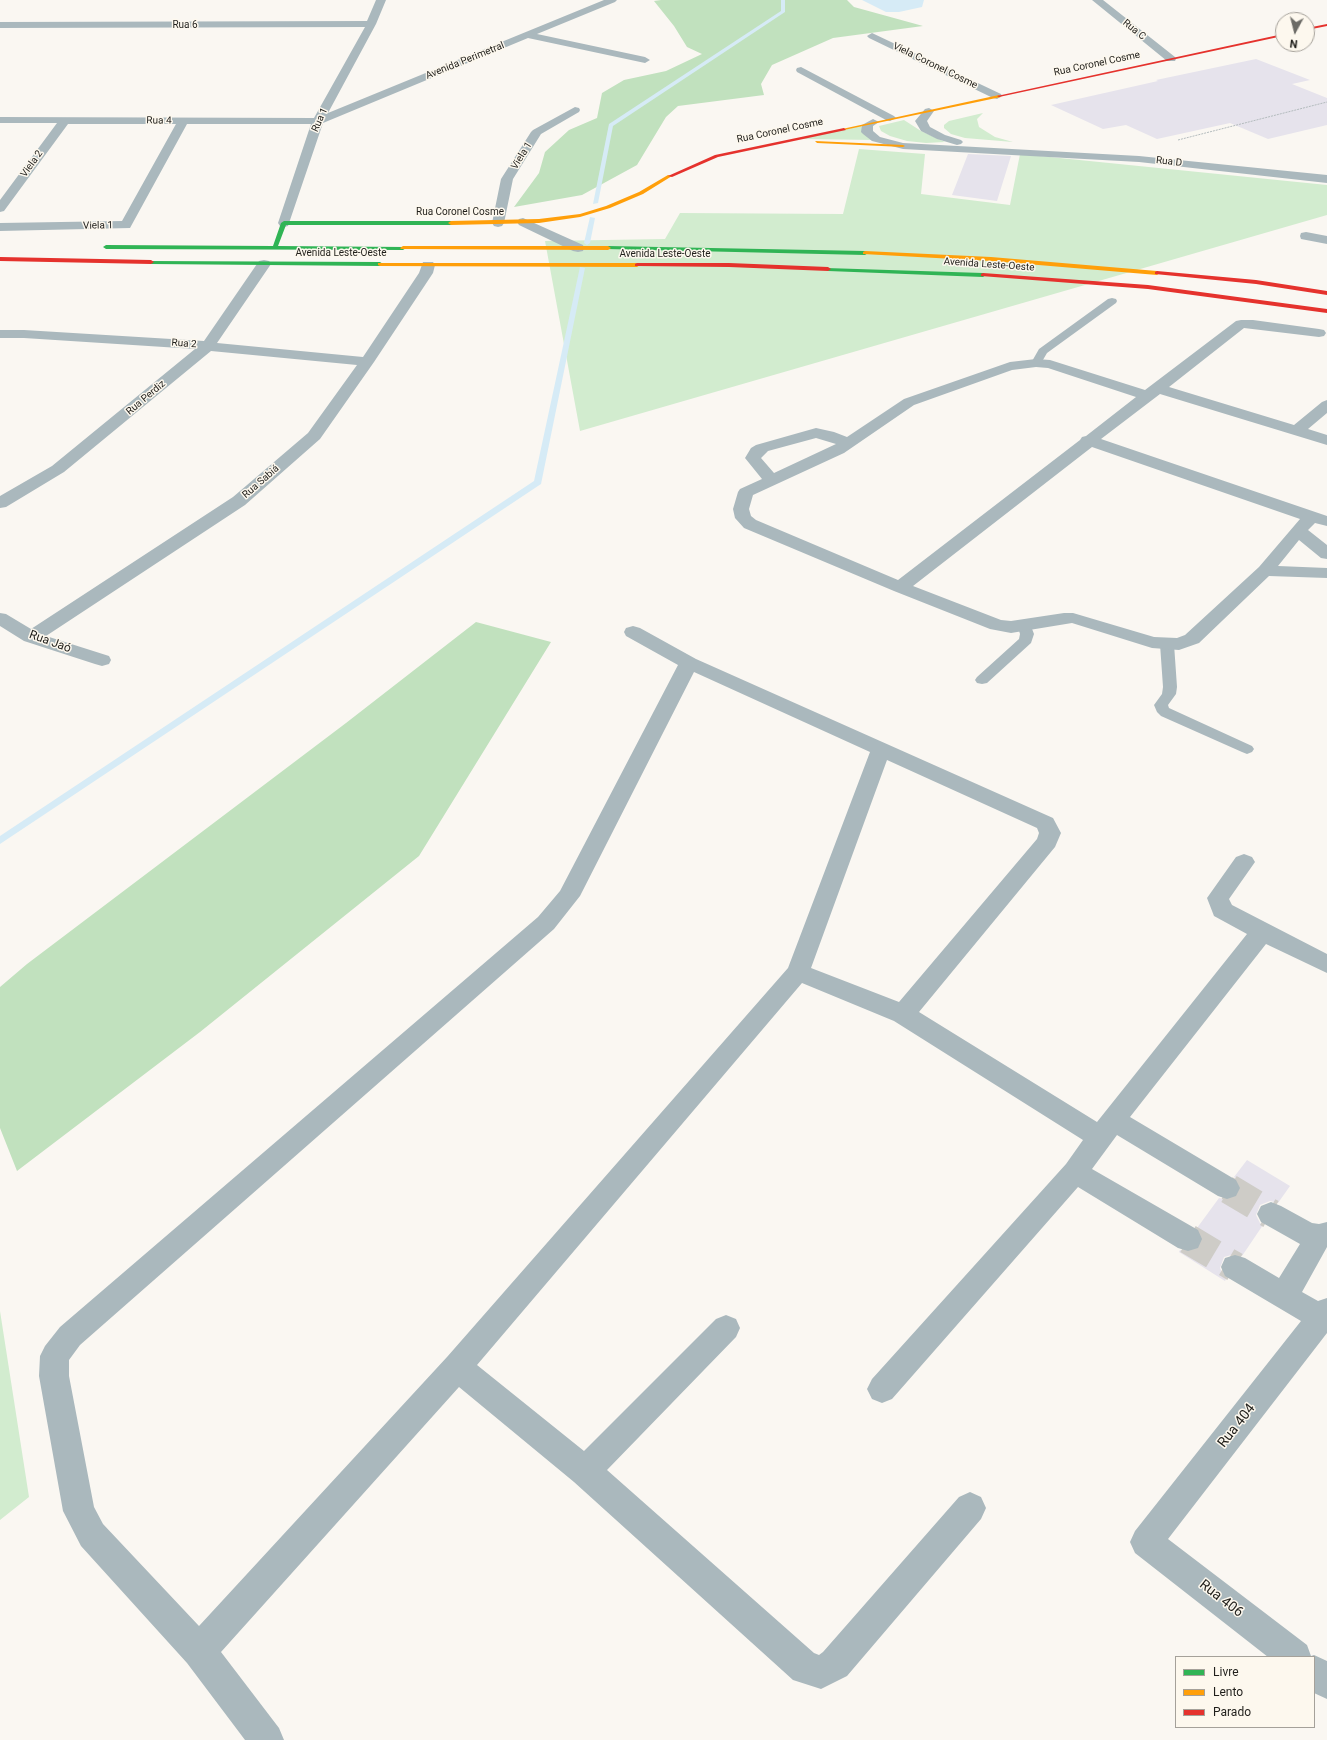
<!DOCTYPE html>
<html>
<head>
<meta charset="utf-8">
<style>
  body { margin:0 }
  #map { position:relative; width:1327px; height:1740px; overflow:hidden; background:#faf7f2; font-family:Roboto,sans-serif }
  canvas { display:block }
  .legend { position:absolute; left:1175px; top:1656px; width:140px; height:72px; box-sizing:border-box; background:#fdf8ee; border:1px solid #a5a19a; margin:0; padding:5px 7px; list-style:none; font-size:12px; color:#201f1b }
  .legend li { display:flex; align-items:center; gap:8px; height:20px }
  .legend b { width:20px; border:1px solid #a5a19a }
  .north { position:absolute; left:1275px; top:12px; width:40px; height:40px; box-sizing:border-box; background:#fdf8ee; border:1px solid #a5a19a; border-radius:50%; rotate:187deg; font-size:11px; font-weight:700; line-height:16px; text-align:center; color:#201f1b }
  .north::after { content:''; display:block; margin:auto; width:14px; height:18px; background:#6c6b66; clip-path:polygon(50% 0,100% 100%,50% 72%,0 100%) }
</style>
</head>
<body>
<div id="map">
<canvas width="1327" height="1740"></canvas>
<ul class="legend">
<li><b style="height:5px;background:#30b455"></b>Livre</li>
<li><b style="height:5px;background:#ff9f0a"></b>Lento</li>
<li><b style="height:5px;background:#e5322d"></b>Parado</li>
</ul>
<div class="north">N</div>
</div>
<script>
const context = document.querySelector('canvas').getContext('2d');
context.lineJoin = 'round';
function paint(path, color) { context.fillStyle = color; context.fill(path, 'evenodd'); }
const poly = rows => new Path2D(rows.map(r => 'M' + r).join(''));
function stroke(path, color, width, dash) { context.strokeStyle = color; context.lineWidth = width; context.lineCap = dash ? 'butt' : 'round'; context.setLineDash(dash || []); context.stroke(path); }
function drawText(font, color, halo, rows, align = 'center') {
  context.font = font + ' Roboto,sans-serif'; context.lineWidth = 3; context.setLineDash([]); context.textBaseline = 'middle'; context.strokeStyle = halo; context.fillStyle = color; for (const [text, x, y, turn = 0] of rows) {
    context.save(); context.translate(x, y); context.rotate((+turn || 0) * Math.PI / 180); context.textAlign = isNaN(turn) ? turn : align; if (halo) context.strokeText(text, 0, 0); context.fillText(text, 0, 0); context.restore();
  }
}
paint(poly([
  [983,113,977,119,979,127,995,137,1013,142,965,138,951,134,944,128,944,125,949,121],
  [904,120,921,131,945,142,926,143,907,141,890,136,881,131,879,126],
  [861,126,875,140,801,139],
  [859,149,925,154,921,194,1010,205,1020,154,1327,185,1327,215,580,431,545,241,665,239,680,213,843,214],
  [0,1311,29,1497,0,1520]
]), '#d2eccf');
paint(poly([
  [661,0,847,0,854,7,923,26,833,38,772,65,761,84,764,95,678,106,666,117,637,165,582,195,514,207,539,173,545,152,569,130,597,118,602,93,624,80,666,71,702,54,687,47,674,26,654,1],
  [476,622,551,642,419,856,200,1032,17,1171,0,1128,0,987,27,964,346,723]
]), '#c1e1be');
paint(poly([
  [862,0,924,0,922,7,899,12,886,12]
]), '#d6ebf6');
paint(poly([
  [781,0,785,0,785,12,613,126,598,203,593,204,609,124,781,11,781,0],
  [590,217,595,218,590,243,587,245,584,243,590,217],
  [580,267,585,268,541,484,0,844,0,836,534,481,580,267]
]), '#d6ebf6');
paint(poly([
  [1256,59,1310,80,1292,84,1327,98,1327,125,1268,139,1230,123,1157,139,1126,125,1103,129,1051,105,1158,81,1156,80],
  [968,154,1011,156,997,201,952,195],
  [1247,1160,1290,1186,1278,1203,1270,1201,1260,1205,1256,1215,1260,1223,1263,1225,1242,1256,1235,1254,1224,1257,1220,1268,1224,1277,1226,1279,1225,1281,1179,1252,1180,1250,1188,1252,1199,1249,1203,1238,1199,1229,1197,1228,1219,1198,1227,1200,1237,1197,1241,1187,1237,1179,1234,1177]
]), '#e6e3ec');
stroke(poly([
  [1227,1188,1231,1190]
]), '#ceccc7', 24, [24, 12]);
stroke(poly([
  [1229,1189,1271,1214],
  [1188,1239,1235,1267]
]), '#ceccc7', 30, [30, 15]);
stroke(poly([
  [1178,140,1327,102]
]), '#b3bbbd', 1, [2, 1]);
paint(poly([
  [1112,298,1116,299,1117,301,1116,303,1047,353,1040,365,1032,365,1031,363,1039,349,1108,299,1112,298],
  [1024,620,1029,621,1034,634,1031,643,987,683,982,684,977,683,975,680,977,677,1019,639,1020,634,1017,624,1019,621,1024,620],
  [1167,640,1172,641,1174,644,1177,687,1176,694,1168,705,1169,708,1252,746,1254,749,1252,752,1247,754,1242,752,1161,716,1157,712,1154,705,1162,694,1163,687,1160,644,1162,641,1167,640]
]), '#aab8bd');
paint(poly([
  [376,0,386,0,376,24,328,113,604,0,617,0,615,2,537,34,645,57,650,60,645,63,528,38,323,123,288,226,284,227,280,226,278,223,311,124,187,124,130,228,0,231,0,223,122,221,176,124,68,124,4,211,0,212,0,200,57,123,0,123,0,117,314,118,365,27,0,28,0,22,367,21,376,0],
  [1092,0,1103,0,1175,57,1176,59,1175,61,1167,61,1092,0],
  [872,33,1001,94,1002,96,997,99,993,98,869,38,867,36,872,33],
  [801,67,894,116,896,118,890,121,886,120,797,72,796,70,797,68,801,67],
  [575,107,579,108,580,110,579,112,541,134,513,179,504,223,502,226,498,227,494,226,492,223,501,179,531,132,533,130,575,107],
  [929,108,934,111,927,121,930,127,945,135,961,140,963,142,961,144,957,145,937,139,921,131,915,121,925,109,929,108],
  [873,119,879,122,873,126,873,131,880,137,903,143,1139,156,1327,175,1327,183,1139,162,903,149,872,141,863,134,861,132,862,125,873,119],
  [523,218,583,245,584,248,583,251,578,252,573,251,519,225,517,222,519,219,523,218],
  [1306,232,1327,236,1327,244,1301,239,1300,236,1301,233,1306,232],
  [264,260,269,261,271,264,217,343,363,357,419,273,423,262,433,262,435,265,433,273,374,362,320,439,245,505,46,636,109,656,111,660,109,664,102,666,95,664,24,641,0,626,0,613,6,614,31,629,233,497,308,433,357,365,211,351,64,472,6,507,0,508,0,496,52,466,195,349,24,338,0,338,0,330,24,330,204,341,259,261,264,260],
  [1241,320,1253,320,1319,329,1324,330,1326,333,1324,336,1319,337,1244,328,1169,387,1294,425,1322,402,1327,400,1327,413,1308,429,1327,435,1327,445,1160,394,1101,439,1327,516,1327,526,1315,523,1308,530,1327,545,1327,559,1321,558,1299,540,1278,566,1327,568,1327,578,1269,576,1199,643,1179,650,1152,648,1072,623,1011,633,990,629,894,591,744,528,735,518,733,509,738,492,740,489,762,479,745,458,751,448,756,445,816,428,834,432,847,437,904,399,1010,362,1036,359,1050,360,1145,390,1236,321,1241,320],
  [1036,367,1048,368,1136,397,1086,436,1082,437,1080,440,898,580,756,520,751,516,749,509,753,495,844,453,914,405,1012,370,1036,367],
  [816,438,836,444,774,473,761,458,768,451,816,438],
  [1092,447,1300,519,1259,567,1185,635,1177,638,1154,637,1073,613,1064,613,1011,621,1001,620,913,586,1092,447],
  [633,626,640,628,696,659,1053,818,1061,833,1055,847,919,1012,1097,1122,1247,934,1214,916,1207,898,1236,857,1244,854,1252,857,1255,862,1229,899,1232,905,1327,954,1327,973,1266,944,1130,1117,1236,1180,1240,1188,1236,1196,1227,1199,1218,1196,1117,1135,1092,1169,1198,1230,1202,1239,1198,1248,1188,1251,1178,1248,1078,1187,892,1399,882,1403,872,1399,867,1389,872,1379,1066,1164,1083,1140,894,1021,802,983,477,1365,584,1451,716,1319,726,1315,736,1319,740,1328,736,1337,607,1470,814,1653,819,1655,823,1652,959,1497,970,1492,981,1497,986,1508,981,1519,847,1676,821,1689,793,1680,574,1482,459,1387,221,1652,279,1728,284,1740,245,1740,187,1663,81,1546,63,1511,39,1376,40,1356,45,1346,60,1327,538,917,560,891,678,665,626,636,624,632,626,628,633,626],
  [694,672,870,752,788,968,447,1357,199,1626,103,1524,94,1507,69,1376,69,1360,80,1345,554,929,580,896,694,672],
  [887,760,1037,828,1039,833,1037,839,899,1002,811,968,887,760],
  [1271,1202,1281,1206,1312,1223,1319,1224,1327,1222,1327,1247,1302,1292,1318,1301,1327,1298,1327,1333,1168,1539,1307,1645,1311,1656,1314,1655,1327,1661,1327,1699,1314,1693,1314,1657,1268,1657,1135,1553,1130,1542,1135,1531,1301,1321,1225,1276,1221,1267,1225,1258,1235,1255,1245,1258,1279,1278,1300,1244,1261,1222,1257,1214,1261,1206,1271,1202]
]), '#aab8bd');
paint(poly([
  [284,221,451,221,454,223,451,225,286,225,278,246,405,247,406,248,403,250,106,249,103,247,106,245,273,246,281,223,284,221],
  [608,246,865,251,868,253,865,255,606,249,606,247,608,246],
  [149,261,380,262,383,264,380,266,151,264,148,262,149,261],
  [826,268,983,273,986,275,983,277,828,271,825,269,826,268]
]), '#30b455');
paint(poly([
  [999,95,1001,97,844,130,842,129,999,95],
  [815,141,903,145,905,146,903,147,817,143,815,141],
  [668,175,672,176,643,194,610,208,580,217,539,223,451,225,448,223,451,221,539,219,580,214,606,206,639,192,668,175],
  [403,246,608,246,611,248,608,250,401,249,400,248,403,246],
  [865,251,991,257,1157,271,1160,273,1157,275,991,261,863,254,863,252,865,251],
  [378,263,637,263,640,265,637,267,380,266,378,265,378,263]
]), '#ff9f0a');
paint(poly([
  [1327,24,1327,26,1307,30,1307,28,1327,24],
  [1283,34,1283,36,999,97,997,96,1283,34],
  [844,128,846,130,718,157,672,177,668,176,715,155,844,128],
  [0,257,151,260,154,262,151,264,0,261,0,257],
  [637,263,729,263,828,267,831,269,828,271,729,267,635,266,635,264,637,263],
  [1157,271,1256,280,1327,291,1327,295,1256,284,1155,274,1155,272,1157,271],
  [983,273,1148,285,1327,309,1327,313,1148,289,981,276,981,274,983,273]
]), '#e5322d');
drawText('10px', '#201f1b', '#fdf8ee', [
  ["Rua 6",185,25],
  ["Rua C",1134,30,39],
  ["Avenida Perimetral",465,61,-22],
  ["Rua Coronel Cosme",1097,64,-12],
  ["Viela Coronel Cosme",935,66,26],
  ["Rua 1",320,120,-66],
  ["Rua 4",159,121,1],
  ["Rua Coronel Cosme",780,131,-12],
  ["Viela 1",522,156,-58],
  ["Rua D",1169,162,6],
  ["Viela 2",32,164,-54],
  ["Rua Coronel Cosme",460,212],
  ["Viela 1",98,226,-1],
  ["Avenida Leste-Oeste",341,253],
  ["Avenida Leste-Oeste",665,254],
  ["Avenida Leste-Oeste",989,265,4],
  ["Rua 2",184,344,4],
  ["Rua Perdiz",146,398,-40],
  ["Rua Sabiá",261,482,-41]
]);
drawText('12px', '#201f1b', '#fdf8ee', [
  ["Rua Jaó",50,642,20]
]);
drawText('14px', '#201f1b', '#fdf8ee', [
  ["Rua 404",1237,1426,-52],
  ["Rua 406",1221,1599,38]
]);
</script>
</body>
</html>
